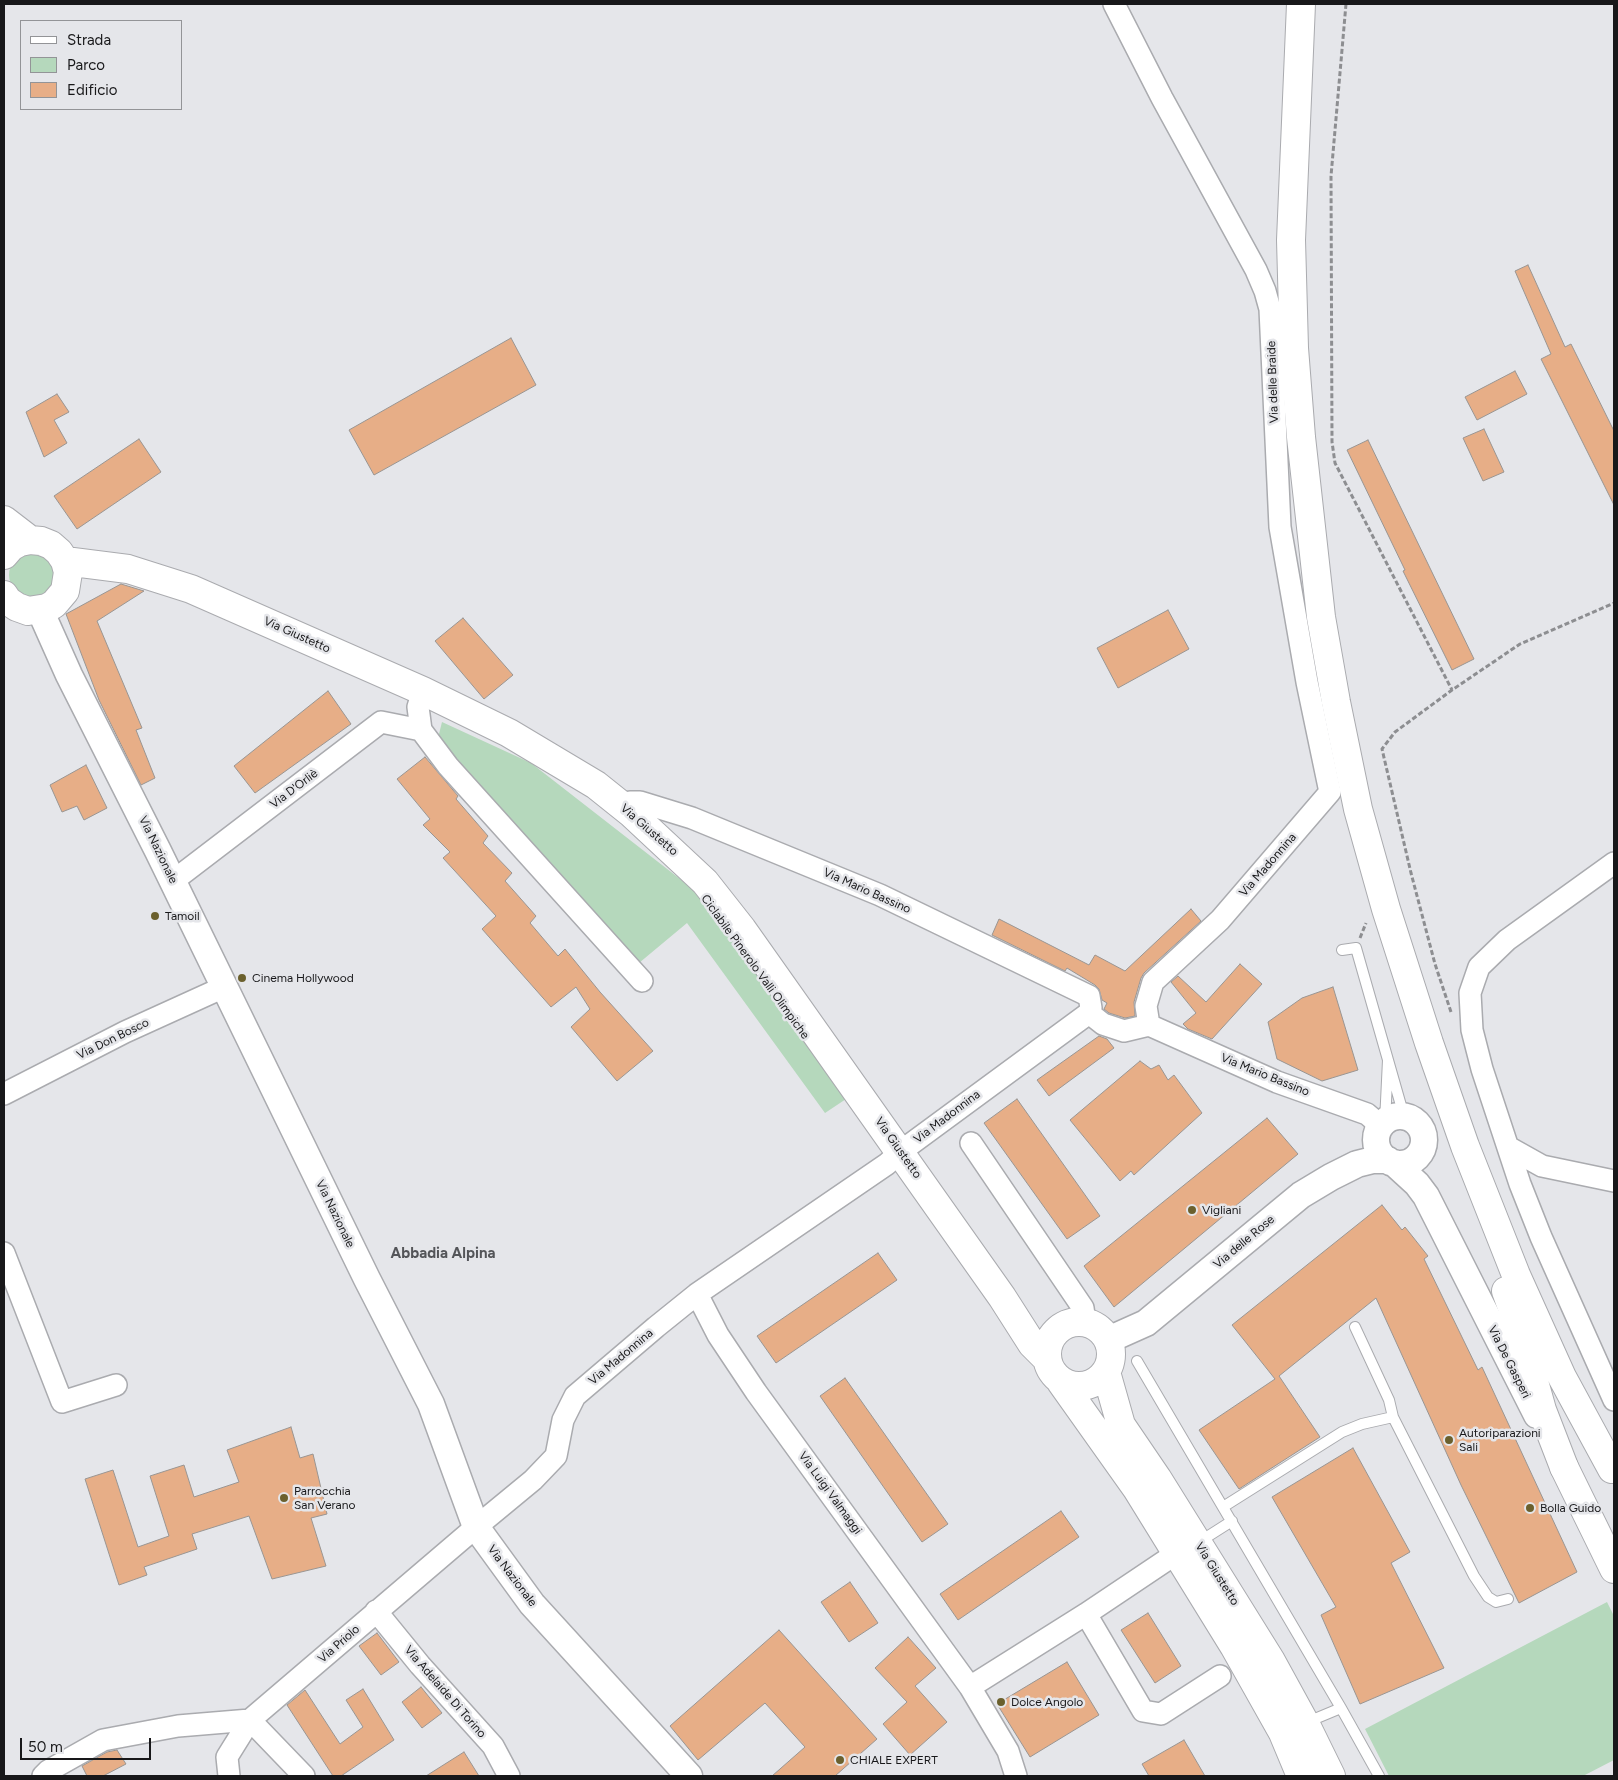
<!DOCTYPE html>
<html>
<head>
<meta charset="utf-8">
<style>
  body { margin:0 }
  #map { position:relative; width:1618px; height:1780px; overflow:hidden; background:#e5e6ea; font-family:Figtree,sans-serif }
  canvas { display:block }
  .frame { position:absolute; inset:0; border:5px solid #18181a; pointer-events:none }
  .legend { position:absolute; left:20px; top:20px; width:162px; height:90px; box-sizing:border-box; background:#e5e6ea; border:1px solid #939497; margin:0; padding:6px 9px; list-style:none; font-size:15px; color:#18181a }
  .legend li { display:flex; align-items:center; gap:10px; height:25px }
  .legend b { width:25px; border:1px solid #939497 }
  .scale { position:absolute; left:20px; top:1738px; width:131px; height:22px; box-sizing:border-box; border:2px solid #18181a; border-top:0; padding-left:6px; font-size:15px; line-height:18px; white-space:nowrap; color:#18181a; -webkit-text-stroke:4px #e5e6ea; paint-order:stroke }
</style>
</head>
<body>
<div id="map">
<canvas width="1618" height="1780"></canvas>
<div class="frame"></div>
<ul class="legend">
<li><b style="height:6px;background:#fff"></b>Strada</li>
<li><b style="height:14px;background:#b5d8bc"></b>Parco</li>
<li><b style="height:14px;background:#e7ae87"></b>Edificio</li>
</ul>
<div class="scale">50 m</div>
</div>
<script>
const context = document.querySelector('canvas').getContext('2d');
context.lineJoin = 'round';
function paint(path, color) { context.fillStyle = color; context.fill(path, 'evenodd'); }
const poly = rows => new Path2D(rows.map(r => 'M' + r).join(''));
function stroke(path, color, width, dash) { context.strokeStyle = color; context.lineWidth = width; context.lineCap = dash ? 'butt' : 'round'; context.setLineDash(dash || []); context.stroke(path); }
function drawText(font, color, halo, rows, align = 'center') {
  context.font = font + ' Figtree,sans-serif'; context.lineWidth = 5; context.setLineDash([]); context.textBaseline = 'middle'; context.strokeStyle = halo; context.fillStyle = color; for (const [text, x, y, turn = 0] of rows) {
    context.save(); context.translate(x, y); context.rotate((+turn || 0) * Math.PI / 180); context.textAlign = isNaN(turn) ? turn : align; if (halo) context.strokeText(text, 0, 0); context.fillText(text, 0, 0); context.restore();
  }
}
paint(poly([
  '9 575a23 23 0 1 1 46 0a23 23 0 1 1-46 0Z',
  [442,722,531,763,698,893,846,1099,825,1113,687,923,639,963,437,742],
  [1607,1602,1614,1616,1614,1760,1583,1776,1389,1776,1365,1729]
]), '#b5d8bc');
const building = poly([
  [1528,265,1565,347,1571,344,1614,431,1614,505,1541,359,1551,354,1515,271,1528,265],
  [511,338,536,385,374,475,349,430,511,338],
  [1515,371,1527,394,1477,420,1465,397,1515,371],
  [57,394,69,412,54,420,67,443,44,457,26,412,57,394],
  [1484,429,1504,472,1483,481,1463,438,1484,429],
  [139,439,161,472,77,529,54,496,139,439],
  [1368,440,1474,659,1452,670,1403,571,1405,570,1347,450,1368,440],
  [121,584,144,591,97,621,142,728,136,730,155,778,141,785,99,700,66,614,121,584],
  [1168,610,1189,649,1118,688,1097,648,1168,610],
  [463,618,513,675,484,699,435,641,463,618],
  [328,691,351,724,255,793,234,766,328,691],
  [425,757,458,796,456,799,488,836,483,843,512,873,505,881,536,916,530,923,558,956,565,949,600,992,653,1051,617,1081,571,1027,590,1009,576,987,551,1007,482,929,496,916,443,858,450,852,423,825,430,819,397,779,425,757],
  [86,765,107,808,84,820,77,806,62,812,50,785,86,765],
  [1191,909,1201,921,1144,973,1141,978,1134,1002,1135,1016,1125,1018,1109,1013,1104,1009,1107,1003,1102,1000,1099,989,1095,985,1067,968,1065,971,992,935,999,919,1089,965,1095,955,1125,971,1191,909],
  [1240,964,1262,984,1212,1039,1188,1029,1183,1024,1196,1013,1171,982,1178,976,1206,1002,1240,964],
  [1333,987,1358,1070,1322,1081,1277,1059,1268,1022,1302,998,1333,987],
  [1099,1036,1107,1039,1114,1048,1049,1096,1037,1080,1099,1036],
  [1140,1061,1151,1069,1159,1065,1168,1080,1174,1075,1202,1113,1134,1175,1131,1171,1120,1181,1070,1120,1140,1061],
  [1017,1099,1100,1216,1067,1239,984,1123,1017,1099],
  [1267,1118,1298,1154,1114,1307,1084,1266,1267,1118],
  [1382,1205,1402,1230,1405,1227,1428,1256,1424,1259,1478,1370,1482,1367,1577,1572,1519,1603,1461,1485,1376,1298,1279,1376,1320,1437,1239,1489,1199,1430,1275,1379,1232,1325,1382,1205],
  [878,1253,897,1280,776,1363,757,1336,878,1253],
  [845,1378,948,1524,922,1542,820,1396,845,1378],
  [291,1427,300,1458,313,1454,327,1514,311,1518,326,1566,272,1579,249,1516,192,1534,197,1549,144,1567,147,1575,119,1585,85,1479,113,1470,138,1547,169,1536,150,1476,184,1465,194,1497,239,1482,227,1450,291,1427],
  [1353,1448,1410,1552,1391,1563,1444,1668,1360,1704,1321,1615,1336,1607,1272,1497,1353,1448],
  [1061,1511,1079,1537,958,1620,940,1594,1061,1511],
  [850,1582,878,1623,849,1642,821,1602,850,1582],
  [1148,1613,1181,1666,1155,1683,1121,1630,1148,1613],
  [779,1630,877,1739,835,1776,772,1776,805,1747,765,1703,698,1760,670,1726,779,1630],
  [377,1633,399,1662,381,1675,359,1646,377,1633],
  [908,1637,936,1668,915,1686,947,1722,910,1755,883,1724,907,1702,875,1668,908,1637],
  [1067,1662,1099,1715,1030,1757,997,1704,1067,1662],
  [421,1687,442,1713,422,1728,402,1702,421,1687],
  [363,1689,394,1740,341,1776,333,1776,287,1705,305,1690,340,1744,363,1727,346,1700,363,1689],
  [1184,1740,1205,1776,1149,1776,1142,1764,1184,1740],
  [117,1750,126,1764,103,1776,87,1776,82,1766,107,1752,117,1750],
  [464,1752,479,1776,426,1776,464,1752]
]);
paint(building, '#e7ae87');
stroke(building, '#999592', 1);
const service = poly([
  [1342,950,1356,948,1388,1060],
  [1385,1122,1388,1060,1404,1116],
  [1355,1327,1389,1400,1393,1417],
  [1137,1361,1341,1708,1379,1776],
  [1223,1507,1342,1432,1362,1424,1393,1417,1474,1576,1488,1597,1496,1602,1508,1599],
  [1199,1542,1232,1521],
  [1305,1723,1341,1708]
]);
const minor = poly([
  [1114,4,1162,98,1256,270,1265,291,1270,309,1280,527,1307,682,1330,792,1220,920,1153,982,1146,1006,1149,1025],
  [423,691,418,707,421,730,448,766,642,981],
  [621,805,630,802,640,802,692,818,880,895,1089,996,1091,1008,1089,1013],
  [1614,863,1507,940,1479,967,1470,993,1472,1030,1482,1069,1520,1184,1541,1237,1614,1400],
  [173,881,381,722,421,730],
  [1149,1025,1277,1082,1367,1114,1381,1126],
  [4,1094,125,1032,224,987],
  [971,1143,1083,1308,1085,1322],
  [1508,1147,1542,1166,1614,1181],
  [4,1253,62,1402,116,1385],
  [697,1294,718,1335,756,1392,970,1687,1008,1751,1016,1776],
  [376,1611,420,1665,493,1746,509,1776],
  [1086,1614,1143,1711,1161,1714,1220,1676],
  [970,1687,1086,1614,1177,1553,1191,1546],
  [43,1776,48,1771,103,1740,178,1726,250,1720,304,1776],
  [229,1776,227,1757,250,1720,476,1527,533,1480,556,1456,563,1420,575,1396,656,1327,697,1294,887,1164,900,1152,1089,1013,1103,1024,1124,1031,1149,1025]
]);
const tertiary = poly([
  [40,610,69,675,158,851,367,1279,431,1404,476,1527,532,1604,689,1776],
  '1376 1140a24 24 0 1 1 48 0a24 24 0 1 1-48 0Z',
  [1394,1163,1417,1184,1426,1196,1537,1415],
  [1108,1340,1146,1323,1301,1195,1331,1177,1357,1164,1373,1160,1388,1160]
]);
const secondary = poly([
  [4,520,30,540],
  [4,555,11,547,20,542,30,540,41,541,51,545,59,552,65,561,68,572,65,591,54,604,47,608,28,611,17,607,8,601,4,595],
  [65,561,128,569,191,589,423,691,509,733,596,785,631,813,705,882,742,929,1002,1297,1032,1344,1047,1359],
  '1047 1354a32 32 0 1 1 64 0a32 32 0 1 1-64 0Z',
  [1106,1372,1121,1425,1157,1478,1271,1661,1305,1723,1331,1776],
  [1061,1382,1137,1489,1234,1646,1283,1733,1301,1776],
  [1564,1467,1614,1569]
]);
const trunk = poly([
  [1301,4,1291,240,1294,348,1301,437,1321,617,1336,702,1358,809,1386,909,1429,1043,1465,1146,1516,1275,1562,1377,1612,1469],
  [1506,1291,1518,1324,1542,1410,1564,1467]
]);
stroke(service, '#aaabaf', 12);
stroke(minor, '#aaabaf', 24);
stroke(tertiary, '#aaabaf', 29);
stroke(secondary, '#aaabaf', 30);
stroke(trunk, '#aaabaf', 30);
stroke(poly([
  [1346,4,1331,176,1332,442,1335,463,1452,690],
  [1360,938,1366,923],
  [1451,1012,1435,964,1411,873,1382,749,1395,732,1452,690,1520,644,1614,603]
]), '#8d8e91', 3, [5, 2.5]);
stroke(service, '#fff', 10);
stroke(minor, '#fff', 21);
stroke(tertiary, '#fff', 26);
stroke(secondary, '#fff', 28);
stroke(trunk, '#fff', 28);
for (const [x, y, r, color] of [
  [155,916,5,"#6b602d"],
  [242,978,5,"#6b602d"],
  [1192,1210,5,"#6b602d"],
  [1449,1440,5,"#6b602d"],
  [284,1498,5,"#6b602d"],
  [1530,1508,5,"#6b602d"],
  [1001,1702,5,"#6b602d"],
  [840,1760,5,"#6b602d"]
]) { const dot = new Path2D(); dot.arc(x, y, r, 0, 2 * Math.PI); context.fillStyle = color; context.fill(dot); stroke(dot, '#e5e6ea', 2); }
drawText('12px', '#18181a', '#e5e6ea', [
  ["Via delle Braide",1273,382,-92],
  ["Via Giustetto",297,635,24],
  ["Via D'Orliè",294,789,-37],
  ["Via Giustetto",649,830,41],
  ["Via Nazionale",158,850,64],
  ["Via Madonnina",1268,865,-49],
  ["Via Mario Bassino",867,891,24],
  ["Ciclabile Pinerolo Valli Olimpiche",755,967,54],
  ["Via Don Bosco",113,1039,-26],
  ["Via Mario Bassino",1265,1075,22],
  ["Via Madonnina",947,1117,-37],
  ["Via Giustetto",898,1148,55],
  ["Via Nazionale",335,1214,64],
  ["Via delle Rose",1244,1242,-40],
  ["Via Madonnina",621,1357,-40],
  ["Via De Gasperi",1509,1362,63],
  ["Via Luigi Valmaggi",830,1493,54],
  ["Via Giustetto",1217,1574,58],
  ["Via Nazionale",512,1576,53],
  ["Via Priolo",339,1644,-41],
  ["Via Adelaide Di Torino",445,1692,49]
]);
drawText('12px', '#18181a', '#e5e6ea', [
  ["Tamoil",165,916],
  ["Cinema Hollywood",252,978],
  ["Vigliani",1202,1210],
  ["Autoriparazioni",1459,1433],
  ["Sali",1459,1447],
  ["Parrocchia",294,1491],
  ["San Verano",294,1505],
  ["Bolla Guido",1540,1508],
  ["Dolce Angolo",1011,1702],
  ["CHIALE EXPERT",850,1760]
], 'left');
drawText('bold 15px', '#545559', '#e5e6ea', [
  ["Abbadia Alpina",443,1254]
]);
</script>
</body>
</html>
